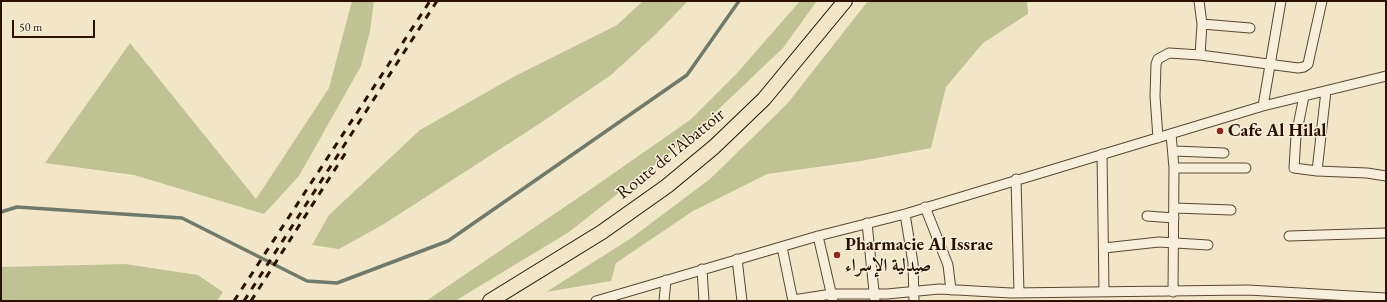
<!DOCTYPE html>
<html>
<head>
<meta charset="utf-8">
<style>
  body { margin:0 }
  #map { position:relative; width:1387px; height:302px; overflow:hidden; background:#f2e6c8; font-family:"EB Garamond",serif }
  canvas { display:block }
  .frame { position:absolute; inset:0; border:2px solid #2b1000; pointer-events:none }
  .scale { position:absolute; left:12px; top:20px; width:83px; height:18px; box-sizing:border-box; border:2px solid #2b1000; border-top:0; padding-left:5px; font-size:12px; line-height:14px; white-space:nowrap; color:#2b1000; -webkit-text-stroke:3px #f7efdb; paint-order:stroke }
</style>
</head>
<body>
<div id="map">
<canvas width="1387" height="302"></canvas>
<div class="frame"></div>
<div class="scale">50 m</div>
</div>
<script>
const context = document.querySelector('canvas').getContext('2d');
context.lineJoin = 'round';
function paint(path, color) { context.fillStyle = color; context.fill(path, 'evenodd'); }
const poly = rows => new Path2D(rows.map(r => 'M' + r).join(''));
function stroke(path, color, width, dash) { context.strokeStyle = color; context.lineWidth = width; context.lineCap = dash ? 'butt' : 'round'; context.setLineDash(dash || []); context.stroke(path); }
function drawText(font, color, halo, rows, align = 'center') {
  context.font = font + ' "EB Garamond",Amiri,serif'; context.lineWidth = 3; context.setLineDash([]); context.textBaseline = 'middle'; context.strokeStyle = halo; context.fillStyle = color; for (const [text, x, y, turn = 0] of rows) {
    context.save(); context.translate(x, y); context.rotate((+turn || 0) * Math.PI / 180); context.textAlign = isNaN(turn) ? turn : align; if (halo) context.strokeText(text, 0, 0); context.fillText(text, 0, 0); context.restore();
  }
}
paint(poly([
  [352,1,374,1,370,31,361,66,299,176,264,214,134,175,45,163,130,43,256,199,329,88],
  [643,1,688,1,656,34,611,75,539,124,384,224,339,249,312,245,329,215,420,130,515,76,617,25],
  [800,1,817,1,783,48,685,141,569,232,455,301,426,301,591,189,690,120,738,72],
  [868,1,1027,1,1028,14,983,43,946,87,931,148,861,161,767,174,693,211,616,263,611,281,546,292,630,239,710,179,787,104],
  [125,264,198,275,223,292,217,301,1,301,1,267]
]), '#bfc393');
stroke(poly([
  [1,212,17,207,182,218,307,281,337,283,448,241,687,75,739,1]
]), '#6f7a6a', 3.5);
const street = poly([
  [1199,1,1202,24,1200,55],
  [1202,24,1250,28],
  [1304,96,1296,136,1294,168,1317,171,1367,173,1386,176],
  [1263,106,1281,1],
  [1171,134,1174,168,1173,292],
  [1158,138,1155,96,1156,64,1158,59,1169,53,1200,55,1298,68,1304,67,1308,64,1322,1],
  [1174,151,1224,153],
  [1102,154,1104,291],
  [1174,168,1246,168],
  [1317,171,1326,91],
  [1016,179,1019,293],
  [925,207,948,265,951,290],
  [1174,208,1231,210],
  [905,214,913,263,914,301],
  [1147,216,1174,218],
  [867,223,875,301],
  [818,236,833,301],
  [1289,236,1386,233],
  [782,247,793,301],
  [1104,248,1159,242,1208,245],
  [737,259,742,301],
  [702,269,704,301],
  [793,300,832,294,887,294,939,289,1011,293,1248,290,1386,298],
  [596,301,818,236,905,214,1263,106,1386,76],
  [664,301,666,280]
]);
const primary = poly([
  [490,301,602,232,667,186,714,147,764,99,845,1]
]);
stroke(street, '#5d4632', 11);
stroke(primary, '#2b1000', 16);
stroke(street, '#f7efdb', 9);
stroke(primary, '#f2e6c8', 14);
stroke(poly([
  [234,301,430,1],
  [244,301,437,1],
  [251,301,348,149]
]), '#2b1000', 3, [7, 7]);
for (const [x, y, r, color] of [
  [1220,131,4,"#8f2418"],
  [837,255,4,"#8f2418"]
]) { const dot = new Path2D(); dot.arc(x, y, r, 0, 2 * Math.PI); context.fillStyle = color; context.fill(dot); stroke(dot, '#f7efdb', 1.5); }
drawText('bold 18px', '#2b1000', '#f7efdb', [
  ["Cafe Al Hilal",1228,131],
  ["Pharmacie Al Issrae",845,245],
  ["صيدلية الإسراء",845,266]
], 'left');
drawText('18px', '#2b1000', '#f7efdb', [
  ["Route de l’Abattoir",671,154,-39]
]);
</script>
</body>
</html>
